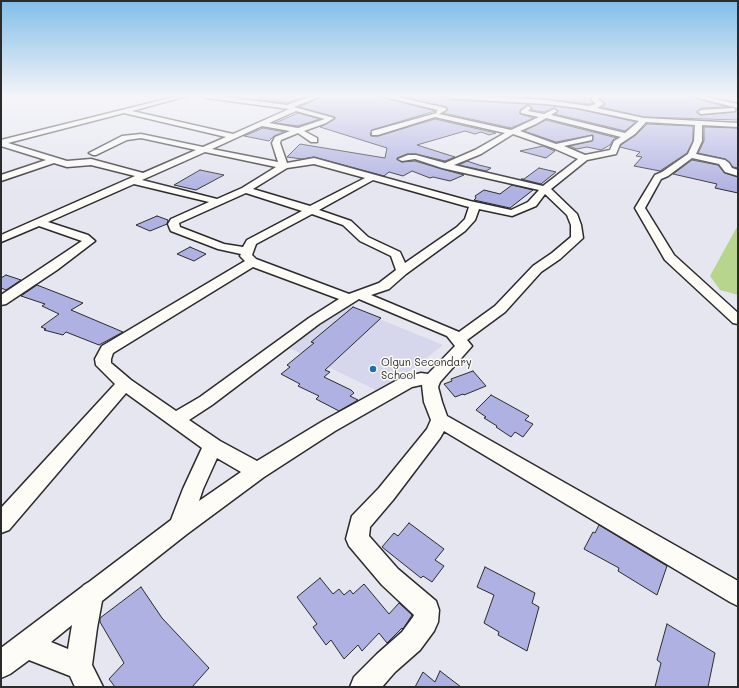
<!DOCTYPE html>
<html>
<head>
<meta charset="utf-8">
<style>
  body { margin:0 }
  #map { position:relative; width:739px; height:688px; overflow:hidden; background:#e6e6f1; font-family:Mali,sans-serif }
  canvas { display:block }
  .frame { position:absolute; inset:0; border:2px solid #2b2b2b; pointer-events:none }
</style>
</head>
<body>
<div id="map">
<canvas width="739" height="688"></canvas>
<div class="frame"></div>
</div>
<script>
const context = document.querySelector('canvas').getContext('2d');
context.lineJoin = 'round';
function paint(path, color) { context.fillStyle = color; context.fill(path, 'evenodd'); }
const poly = rows => new Path2D(rows.map(r => 'M' + r).join(''));
function stroke(path, color, width, dash) { context.strokeStyle = color; context.lineWidth = width; context.lineCap = dash ? 'butt' : 'round'; context.setLineDash(dash || []); context.stroke(path); }
function drawText(font, color, halo, rows, align = 'center') {
  context.font = font + ' Mali,sans-serif'; context.lineWidth = 3; context.setLineDash([]); context.textBaseline = 'middle'; context.strokeStyle = halo; context.fillStyle = color; for (const [text, x, y, turn = 0] of rows) {
    context.save(); context.translate(x, y); context.rotate((+turn || 0) * Math.PI / 180); context.textAlign = isNaN(turn) ? turn : align; if (halo) context.strokeText(text, 0, 0); context.fillText(text, 0, 0); context.restore();
  }
}
paint(poly([
  [345,305,443,345,382,393,285,346]
]), '#d6d6ec');
paint(poly([
  [738,225,738,295,720,290,710,276]
]), '#b7d58d');
const building = poly([
  [259,96,309,96,287,103,259,100,259,96],
  [320,96,383,96,385,98,435,111,372,130,370,135,372,136,378,136,435,119,496,133,489,135,481,132,475,134,465,131,417,145,455,157,445,161,416,154,407,154,397,158,401,162,415,161,442,169,464,175,450,181,433,177,430,178,412,171,403,176,389,172,384,176,314,157,302,159,287,157,300,144,385,158,387,148,320,127,335,119,335,117,299,107,319,98,320,96],
  [398,96,446,96,450,100,546,105,578,109,636,122,625,131,555,114,558,111,555,108,544,112,531,110,532,108,528,104,520,110,520,114,534,118,511,128,443,113,448,110,446,107,398,96],
  [494,96,593,96,590,98,593,103,589,104,546,99,494,96],
  [604,96,690,96,691,97,727,107,701,108,697,112,700,115,735,112,736,109,738,109,738,120,644,117,601,107,605,104,601,99,604,96],
  [298,113,320,119,298,126,275,123,298,113],
  [546,120,617,138,613,140,610,145,601,150,587,147,577,149,569,146,592,141,593,135,556,142,524,131,546,120],
  [647,124,693,126,693,141,687,153,660,171,634,166,642,157,636,156,640,152,620,147,621,145,636,135,647,124],
  [704,127,738,128,738,168,733,167,725,159,698,153,704,141,704,127],
  [263,128,285,132,274,136,269,141,244,136,263,128],
  [543,146,555,151,546,158,520,151,543,146],
  [692,160,718,165,725,173,738,177,738,193,715,188,717,184,673,174,692,160],
  [467,161,479,165,491,168,486,171,459,165,467,161],
  [539,168,556,172,541,184,521,179,524,179,539,168],
  [200,170,224,175,196,190,174,185,200,170],
  [512,185,533,190,510,208,474,200,476,198,475,196,484,190,500,194,512,185],
  [157,216,168,220,167,224,150,231,136,225,157,216],
  [190,247,206,254,194,261,177,254,190,247],
  [6,275,21,280,6,290,1,288,1,278,6,275],
  [37,285,83,303,71,310,123,332,99,345,66,332,63,335,44,330,46,329,41,327,59,314,42,306,45,304,21,296,37,285],
  [353,307,381,318,325,370,330,372,324,377,351,390,354,393,350,396,358,400,339,411,316,399,319,396,298,386,300,384,281,374,290,367,287,365,314,343,311,342,353,307],
  [473,371,486,386,464,395,463,394,455,397,444,384,452,381,451,379,473,371],
  [491,395,529,416,525,420,533,424,523,437,515,432,511,437,496,427,497,426,484,418,486,417,476,410,491,395],
  [409,523,444,549,435,560,444,566,432,582,423,576,421,578,382,547,394,533,398,536,409,523],
  [599,525,667,566,657,595,618,571,619,568,584,549,593,532,595,533,599,525],
  [485,567,535,593,532,603,539,607,527,651,498,635,499,632,484,623,494,595,477,587,485,567],
  [320,578,333,594,339,589,344,595,350,590,353,594,364,584,389,614,399,603,412,615,403,629,402,628,387,643,379,633,362,651,358,645,344,659,331,640,326,645,313,627,317,624,297,597,320,578],
  [141,587,162,618,209,668,192,687,115,687,109,679,124,663,100,622,100,618,141,587],
  [667,624,715,653,708,687,655,687,661,663,657,660,667,624],
  [440,671,461,687,415,687,423,672,435,682,440,671]
]);
paint(building, '#afb1e2');
stroke(building, '#2b2b2b', 1);
const minor = poly([
  [178,96,187,96,132,111,233,134,289,109,206,98,203,96,217,96,287,105,312,96,319,96,318,97,294,107,334,118,326,123,304,131,317,138,317,142,311,142,298,133,281,140,280,143,287,163,314,158,470,201,511,210,528,202,539,190,442,168,415,159,402,161,398,159,408,155,416,155,445,163,475,150,505,133,435,117,378,135,372,135,372,131,437,113,436,112,438,110,385,97,384,96,393,96,446,108,446,110,439,114,511,130,539,117,521,113,521,111,528,106,531,108,528,111,544,114,554,109,557,111,551,115,625,133,639,121,578,108,546,104,450,98,447,96,473,96,546,100,589,106,596,104,592,100,592,98,596,96,603,96,598,99,604,104,597,108,644,118,738,123,738,127,702,125,702,141,696,154,725,160,729,163,732,168,738,170,738,176,725,172,719,164,692,158,668,176,661,179,645,208,674,255,738,313,738,324,733,323,665,260,635,208,655,175,662,172,688,154,694,141,695,125,646,122,635,134,620,144,616,154,587,160,551,189,577,214,581,225,583,238,560,259,541,272,505,312,467,340,472,346,440,382,438,387,442,402,447,416,738,581,738,606,730,602,444,431,440,438,393,500,370,527,369,536,398,569,436,601,439,610,438,622,434,631,420,650,395,672,382,687,350,687,354,677,377,654,402,632,413,617,414,615,382,585,349,546,346,539,352,516,379,488,427,429,431,420,424,402,422,385,421,385,412,387,335,431,264,477,187,534,102,601,97,628,92,665,103,687,75,687,70,676,29,660,10,674,1,678,1,648,82,587,84,585,89,582,171,520,183,489,202,448,126,393,9,530,1,533,1,508,115,384,96,365,95,359,102,346,245,261,240,256,241,254,218,249,171,231,170,229,168,224,171,219,209,202,134,184,48,222,88,235,95,241,57,270,6,304,1,305,1,295,82,241,39,226,1,242,1,235,135,176,91,165,67,167,54,163,1,181,1,175,46,160,1,146,1,140,178,96],
  [296,111,325,119,298,128,269,123,296,111],
  [124,113,226,137,203,147,141,134,122,136,89,153,93,155,96,155,127,140,141,138,196,150,143,173,91,159,67,161,8,143,124,113],
  [546,118,621,137,614,141,610,150,585,155,564,146,592,140,592,136,556,144,520,131,536,124,546,118],
  [262,126,290,131,275,137,272,143,278,162,212,149,262,126],
  [513,134,553,148,578,159,543,186,454,165,481,154,513,134],
  [205,152,276,167,242,188,217,199,142,180,205,152],
  [314,164,365,178,310,206,253,189,287,168,314,164],
  [373,180,465,206,469,207,465,219,457,227,405,263,400,252,368,237,351,221,319,210,373,180],
  [246,193,302,211,247,240,243,247,224,244,180,227,179,223,246,193],
  [545,194,567,215,571,225,571,237,552,253,533,266,495,306,459,332,371,295,389,289,406,274,465,231,475,220,479,209,512,216,536,206,545,194],
  [312,214,343,225,360,241,391,256,396,270,379,283,349,294,256,259,252,255,256,244,312,214],
  [253,267,339,299,309,318,200,397,176,411,131,380,111,363,111,359,113,353,253,267],
  [359,299,447,336,455,346,428,374,421,373,401,378,323,421,257,461,220,441,189,420,212,405,319,324,359,299],
  [217,458,241,472,199,501,203,489,217,458],
  [72,625,68,649,51,642,72,625],
  [691,96,700,96,738,104,738,108,691,96],
  [733,108,735,109,735,111,701,114,698,112,701,110,733,108]
]);
stroke(minor, '#2b2b2b', 3);
paint(minor, '#fdfcf7');
const sky = context.createLinearGradient(0, 0, 0, 192);
sky.addColorStop(0, '#81bee8');
sky.addColorStop(0.5, '#f4f4f9');
sky.addColorStop(1, '#f4f4f900');
context.fillStyle = sky;
context.fillRect(0, 0, 739, 192);
for (const [x, y, r, color] of [
  [373,369,4,"#1f6fb2"]
]) { const dot = new Path2D(); dot.arc(x, y, r, 0, 2 * Math.PI); context.fillStyle = color; context.fill(dot); stroke(dot, '#fdfcf7', 1.5); }
drawText('11px', '#2b2b2b', '#fdfcf7', [
  ["Olgun Secondary",381,363],
  ["School",381,376]
], 'left');
</script>
</body>
</html>
